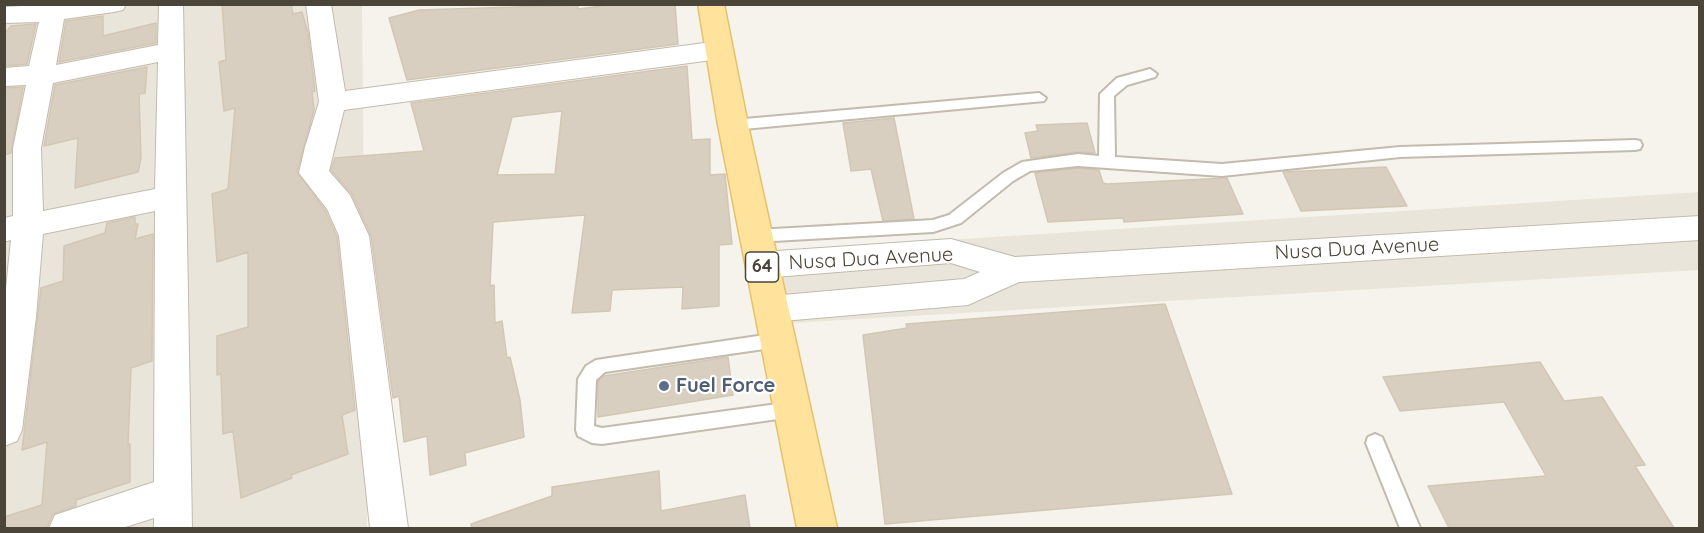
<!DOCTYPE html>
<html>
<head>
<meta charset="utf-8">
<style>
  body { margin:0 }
  #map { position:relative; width:1704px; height:533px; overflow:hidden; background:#f6f3ec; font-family:Quicksand,sans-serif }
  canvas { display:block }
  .frame { position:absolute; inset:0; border:6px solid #4b4439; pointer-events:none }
</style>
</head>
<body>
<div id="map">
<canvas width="1704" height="533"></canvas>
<div class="frame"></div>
</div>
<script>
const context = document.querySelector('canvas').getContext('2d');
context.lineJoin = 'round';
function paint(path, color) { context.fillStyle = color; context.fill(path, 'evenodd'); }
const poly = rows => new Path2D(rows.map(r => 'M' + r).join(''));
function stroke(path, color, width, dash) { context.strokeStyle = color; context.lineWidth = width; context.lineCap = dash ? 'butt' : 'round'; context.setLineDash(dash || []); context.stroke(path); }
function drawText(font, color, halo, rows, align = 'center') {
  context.font = font + ' Quicksand,sans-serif'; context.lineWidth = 4.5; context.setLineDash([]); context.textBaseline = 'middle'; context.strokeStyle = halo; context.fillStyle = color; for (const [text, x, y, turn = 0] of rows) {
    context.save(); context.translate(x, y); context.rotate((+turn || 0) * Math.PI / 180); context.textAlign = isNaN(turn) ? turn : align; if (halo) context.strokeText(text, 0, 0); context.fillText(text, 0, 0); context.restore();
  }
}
paint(poly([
  [4,5,362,5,367,528,5,528],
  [1699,192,1699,270,791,323,775,251]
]), '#eae5da');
const building = poly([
  [222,4,291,4,293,14,302,12,308,33,315,91,312,92,314,110,297,172,325,210,337,237,355,410,342,415,348,454,291,475,292,478,241,498,233,431,223,434,221,374,217,375,217,336,248,327,248,252,217,262,212,194,228,189,235,108,224,111,219,62,226,60,222,4],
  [618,4,675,4,678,44,407,80,389,18,419,10,578,5,578,9,618,4],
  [103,16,103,36,156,23,156,43,59,62,66,21,103,16],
  [36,24,27,64,4,66,4,34,11,26,36,24],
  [687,66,692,140,710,139,710,175,725,174,732,244,719,245,719,306,682,309,683,287,612,290,610,311,572,313,585,215,493,222,490,286,494,285,495,323,502,321,507,358,510,357,520,400,524,437,465,453,466,465,430,475,427,436,404,442,399,396,393,398,371,236,352,194,331,170,335,158,424,151,411,103,687,66],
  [562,111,555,174,497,175,512,117,562,111],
  [147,67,145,93,139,94,141,158,138,172,75,188,78,138,44,146,55,85,147,67],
  [23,87,11,153,4,155,4,88,23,87],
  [894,118,914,219,883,221,871,169,851,171,843,123,894,118],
  [1087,123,1095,153,1078,152,1031,158,1025,133,1038,131,1036,125,1087,123],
  [1386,167,1407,206,1301,211,1283,172,1386,167],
  [1078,168,1099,170,1103,183,1107,184,1227,178,1243,214,1124,222,1123,218,1048,222,1035,173,1078,168],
  [135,217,135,224,138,224,135,239,153,234,152,361,131,368,128,445,130,444,130,482,76,500,76,506,53,514,47,528,4,528,4,517,42,505,47,442,22,450,41,288,63,281,64,246,105,233,107,223,135,217],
  [1165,304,1232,494,885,524,863,335,907,328,906,324,1165,304],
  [728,357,733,395,598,417,598,381,604,376,728,357],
  [1540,362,1564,401,1602,397,1645,465,1635,466,1674,528,1449,528,1428,486,1546,476,1504,402,1400,411,1383,377,1540,362],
  [659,471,661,511,745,495,750,528,472,528,471,524,552,496,552,487,659,471]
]);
paint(building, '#d8cfc1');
stroke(building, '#d3c7b4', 1.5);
const service = poly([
  [1150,69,1157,74,1155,77,1127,85,1114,96,1115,157,1222,164,1400,147,1635,140,1640,141,1642,145,1640,149,1635,150,1400,157,1222,176,1078,166,1030,171,1013,181,961,223,933,232,756,242,750,240,748,236,750,232,756,230,933,220,949,215,1003,173,1022,162,1078,154,1099,156,1100,94,1117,78,1150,69],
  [1039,93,1046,98,1044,101,733,130,726,125,733,120,1039,93],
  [778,333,784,335,787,340,784,345,778,347,605,372,596,380,594,426,602,428,792,402,799,404,801,410,799,416,602,444,592,443,578,436,576,430,578,379,586,366,596,360,778,333],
  [1375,434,1382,437,1420,528,1400,528,1366,443,1368,437,1375,434]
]);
const minor = poly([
  [56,4,126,4,123,10,114,12,64,19,56,65,158,45,159,4,183,4,192,528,154,528,154,518,122,528,49,528,55,515,154,482,155,211,43,234,36,317,22,430,17,441,4,446,4,308,11,240,4,242,4,218,13,216,13,148,26,85,4,86,4,68,29,66,39,22,4,23,4,7,56,4],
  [158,62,155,189,43,211,41,148,53,83,158,62],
  [306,4,331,4,345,91,719,41,728,44,732,50,728,56,719,59,344,110,329,171,350,195,369,236,408,528,370,528,339,236,327,209,299,173,305,147,319,102,306,4],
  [1700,216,1700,240,1019,282,968,305,771,322,759,319,755,309,759,299,771,296,964,279,980,272,951,263,762,278,751,274,746,265,751,256,762,252,951,239,1015,257,1700,216]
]);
const primary = poly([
  [698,4,724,4,748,125,837,528,797,528,718,125,698,4]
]);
stroke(service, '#c2bbae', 4);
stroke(minor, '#c2bbae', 2);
stroke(primary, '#e6c16a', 3);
paint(service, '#fff');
paint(minor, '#fff');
paint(primary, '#ffe39c');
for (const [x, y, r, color] of [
  [664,386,6,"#5c6f8a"]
]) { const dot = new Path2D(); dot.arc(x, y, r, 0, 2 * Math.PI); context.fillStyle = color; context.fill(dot); stroke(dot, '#fff', 2); }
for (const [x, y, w] of [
  [762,267,33]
]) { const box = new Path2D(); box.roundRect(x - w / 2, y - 15, w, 30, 4.5); context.fillStyle = '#fff'; context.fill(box); stroke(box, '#4b4439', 1.5); }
drawText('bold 18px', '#4b4439', null, [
  ["64",762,267]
]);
drawText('20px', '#4b4439', '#fff', [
  ["Nusa Dua Avenue",1357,249,-3],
  ["Nusa Dua Avenue",871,259,-3]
]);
drawText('bold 20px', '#4e5e75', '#fff', [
  ["Fuel Force",676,386]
], 'left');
</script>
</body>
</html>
